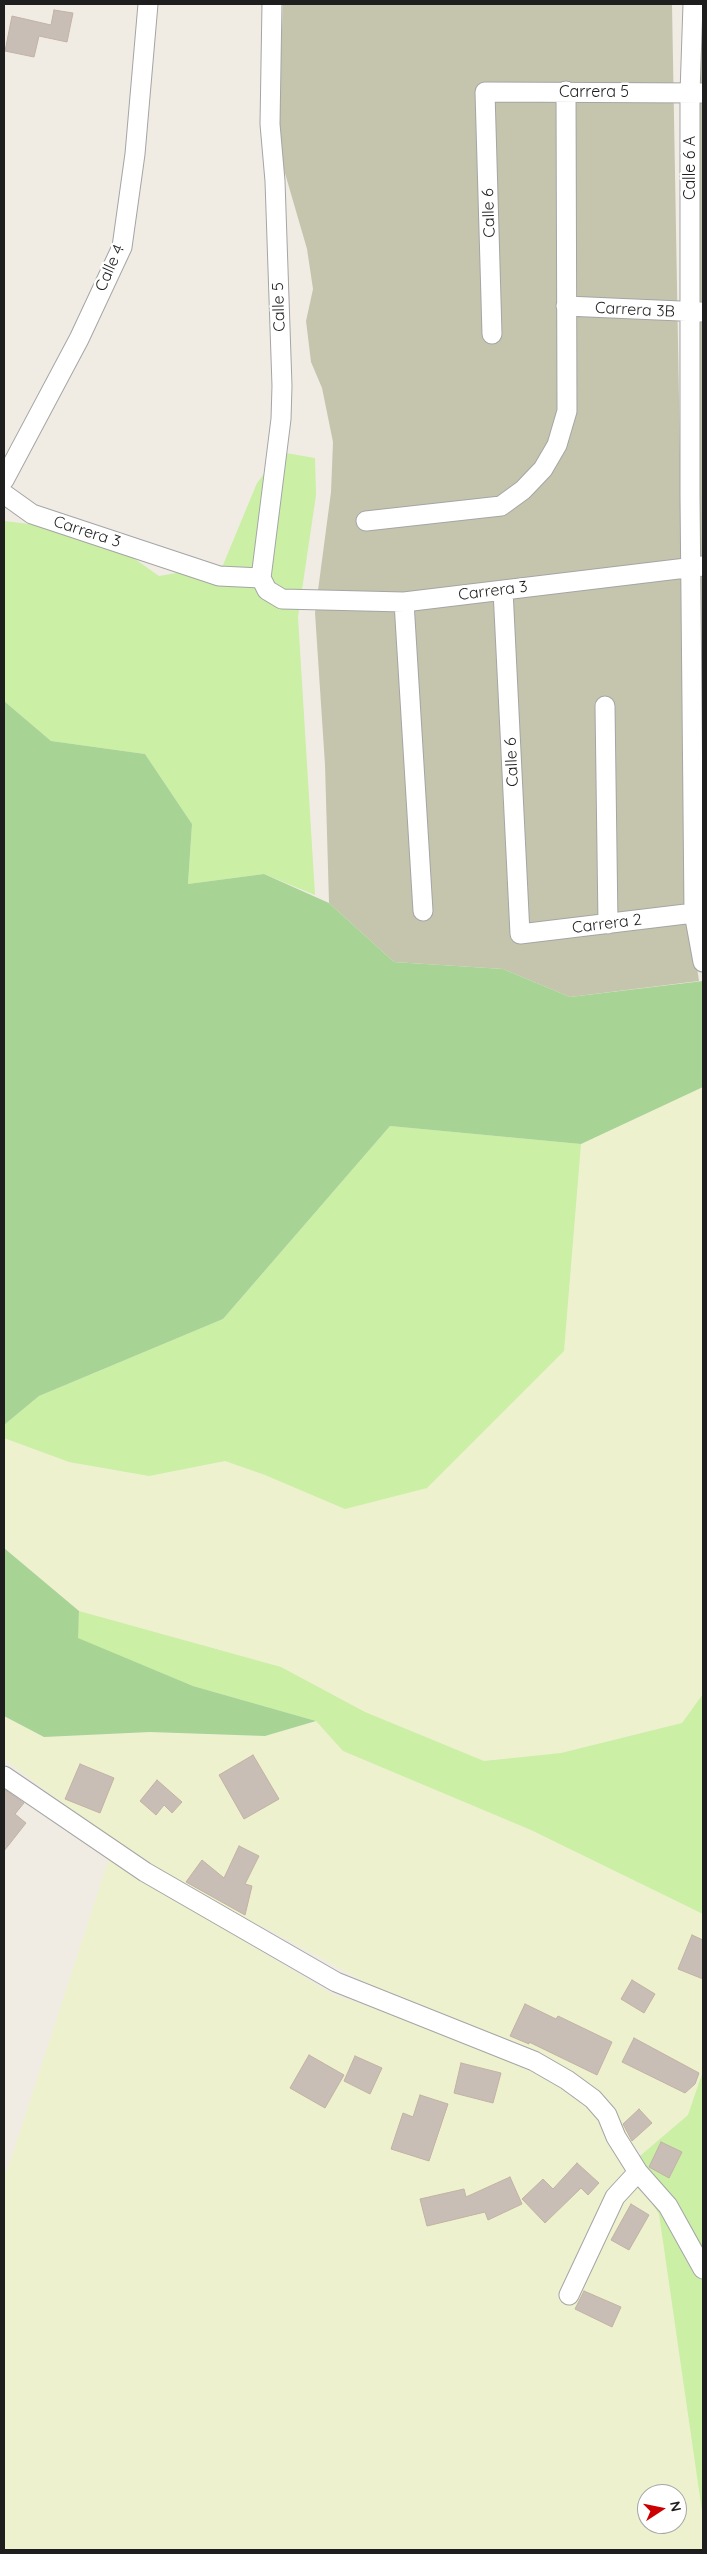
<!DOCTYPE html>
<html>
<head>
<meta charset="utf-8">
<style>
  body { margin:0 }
  #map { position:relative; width:707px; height:2554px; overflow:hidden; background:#f0ece4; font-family:Quicksand,sans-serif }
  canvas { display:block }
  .frame { position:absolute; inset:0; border:5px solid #1e1e1e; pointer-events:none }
  .north { position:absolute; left:637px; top:2484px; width:50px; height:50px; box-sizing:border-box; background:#fff; border:1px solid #a5a5a5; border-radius:50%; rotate:79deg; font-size:14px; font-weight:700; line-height:20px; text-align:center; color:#1e1e1e }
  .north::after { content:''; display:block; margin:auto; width:18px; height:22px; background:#cd0001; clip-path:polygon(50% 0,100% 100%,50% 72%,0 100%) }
</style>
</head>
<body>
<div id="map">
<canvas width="707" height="2554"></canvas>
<div class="frame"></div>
<div class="north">N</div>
</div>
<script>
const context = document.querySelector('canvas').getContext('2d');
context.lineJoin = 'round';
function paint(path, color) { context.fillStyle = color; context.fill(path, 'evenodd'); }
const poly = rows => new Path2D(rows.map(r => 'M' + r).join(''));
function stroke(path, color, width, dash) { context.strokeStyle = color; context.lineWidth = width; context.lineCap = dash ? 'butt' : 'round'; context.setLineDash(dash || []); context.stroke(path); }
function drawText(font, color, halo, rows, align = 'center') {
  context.font = font + ' Quicksand,sans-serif'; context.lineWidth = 5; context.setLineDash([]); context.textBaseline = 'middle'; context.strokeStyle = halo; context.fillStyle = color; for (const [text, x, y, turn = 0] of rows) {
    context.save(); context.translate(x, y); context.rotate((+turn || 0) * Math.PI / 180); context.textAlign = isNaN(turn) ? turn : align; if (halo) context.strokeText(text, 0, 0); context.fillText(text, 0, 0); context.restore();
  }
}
paint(poly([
  [283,4,672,4,688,905,699,981,570,997,503,969,394,962,329,903,325,765,315,613,331,492,333,442,322,388,311,362,306,321,313,289,307,249,282,163,278,122],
  [693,4,703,4,703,886,698,497]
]), '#c5c5ae');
paint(poly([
  [703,1087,703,1694,682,1723,561,1753,484,1761,365,1712,281,1667,79,1611,4,1548,4,1438,69,1462,149,1476,225,1461,265,1475,564,1351,581,1144],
  [4,1716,44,1737,150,1732,265,1736,316,1721,343,1751,531,1830,703,1914,703,2071,688,2115,643,2153,632,2145,620,2130,608,2099,567,2070,372,1986,266,1928,212,1905,81,1817,4,1759],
  [110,1855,211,1921,332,1994,398,2016,548,2077,579,2098,598,2116,627,2167,659,2214,703,2518,703,2550,4,2550,4,2175,10,2162],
  [647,2494,677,2494,677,2524,647,2524]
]), '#eef1cd');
paint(poly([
  [280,452,315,458,316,495,298,617,315,895,264,874,188,884,192,824,145,754,51,741,4,701,4,521,30,524,112,543,159,576,223,565,257,483],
  [390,1126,581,1144,564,1351,427,1488,345,1509,265,1475,225,1461,149,1476,69,1462,4,1438,4,1425,39,1396,223,1319],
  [79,1611,281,1667,365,1712,484,1761,561,1753,682,1723,703,1694,703,1914,531,1830,343,1751,316,1721,193,1686,77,1638],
  [703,2071,703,2518,659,2214,627,2167,688,2115]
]), '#caefa5');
paint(poly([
  [4,701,51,741,145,754,192,824,188,884,264,874,329,903,394,962,503,969,570,997,703,981,703,1087,581,1144,390,1126,223,1319,39,1396,4,1425],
  [4,1548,79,1611,78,1638,193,1686,316,1721,265,1736,150,1732,44,1737,4,1716]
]), '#a7d395');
const building = poly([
  [54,10,73,13,67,42,39,36,34,57,5,51,12,16,51,25,54,10],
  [253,1755,279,1799,244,1819,219,1775,253,1755],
  [80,1764,114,1778,100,1813,65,1799,80,1764],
  [157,1780,182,1802,172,1813,164,1805,156,1815,140,1801,157,1780],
  [4,1789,24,1803,15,1814,26,1823,4,1851,4,1789],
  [239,1846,259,1856,245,1884,252,1886,245,1915,186,1882,202,1860,224,1878,239,1846],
  [692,1935,703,1940,703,1979,678,1969,692,1935],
  [632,1980,655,1994,644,2013,621,1999,632,1980],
  [525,2004,556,2019,558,2016,612,2042,597,2075,529,2042,529,2044,510,2036,525,2004],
  [634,2038,699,2073,695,2084,685,2093,622,2062,634,2038],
  [309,2055,344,2075,325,2108,290,2088,309,2055],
  [355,2056,382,2068,370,2094,344,2081,355,2056],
  [461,2063,501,2073,493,2103,454,2093,461,2063],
  [420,2095,448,2104,429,2161,391,2149,403,2113,413,2117,420,2095],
  [639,2109,652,2123,632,2141,623,2124,639,2109],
  [661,2142,682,2152,669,2178,649,2167,661,2142],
  [577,2163,599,2183,588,2195,581,2188,545,2223,522,2199,543,2179,553,2189,577,2163],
  [510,2177,522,2204,488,2220,485,2212,427,2226,420,2199,464,2189,466,2197,510,2177],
  [631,2204,649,2215,629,2250,611,2240,631,2204],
  [584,2291,621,2307,612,2327,575,2309,584,2291]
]);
paint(building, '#c8beb6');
stroke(building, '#c3b2a5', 1);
const minor = poly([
  [272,4,270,124,275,181,282,386,281,419,261,578,267,590,282,599,404,602,703,566],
  [693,4,690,93,690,496,694,913,703,962],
  [566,306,703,312],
  [492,334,485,92,703,93],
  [4,480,79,339,122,247,135,154,148,4],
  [4,494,32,514,219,576,261,578],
  [366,521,501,506,523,490,543,469,557,445,567,411,566,91],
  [503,590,520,934,694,913],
  [404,602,423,911],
  [605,706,608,924],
  [4,1776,145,1872,336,1982,534,2061,567,2080,593,2099,607,2115,616,2137,638,2172,668,2206,703,2269],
  [569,2295,615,2197,638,2172]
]);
stroke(minor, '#a5a5a5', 21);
stroke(minor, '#fff', 19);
drawText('16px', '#1e1e1e', '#fff', [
  ["Carrera 5",594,92],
  ["Calle 6 A",690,168,-90],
  ["Calle 6",489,213,-92],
  ["Calle 4",110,268,-66],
  ["Calle 5",279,307,-92],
  ["Carrera 3B",635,310,3],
  ["Carrera 3",87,532,18],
  ["Carrera 3",493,591,-7],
  ["Calle 6",512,762,-93],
  ["Carrera 2",607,924,-7]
]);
</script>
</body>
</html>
